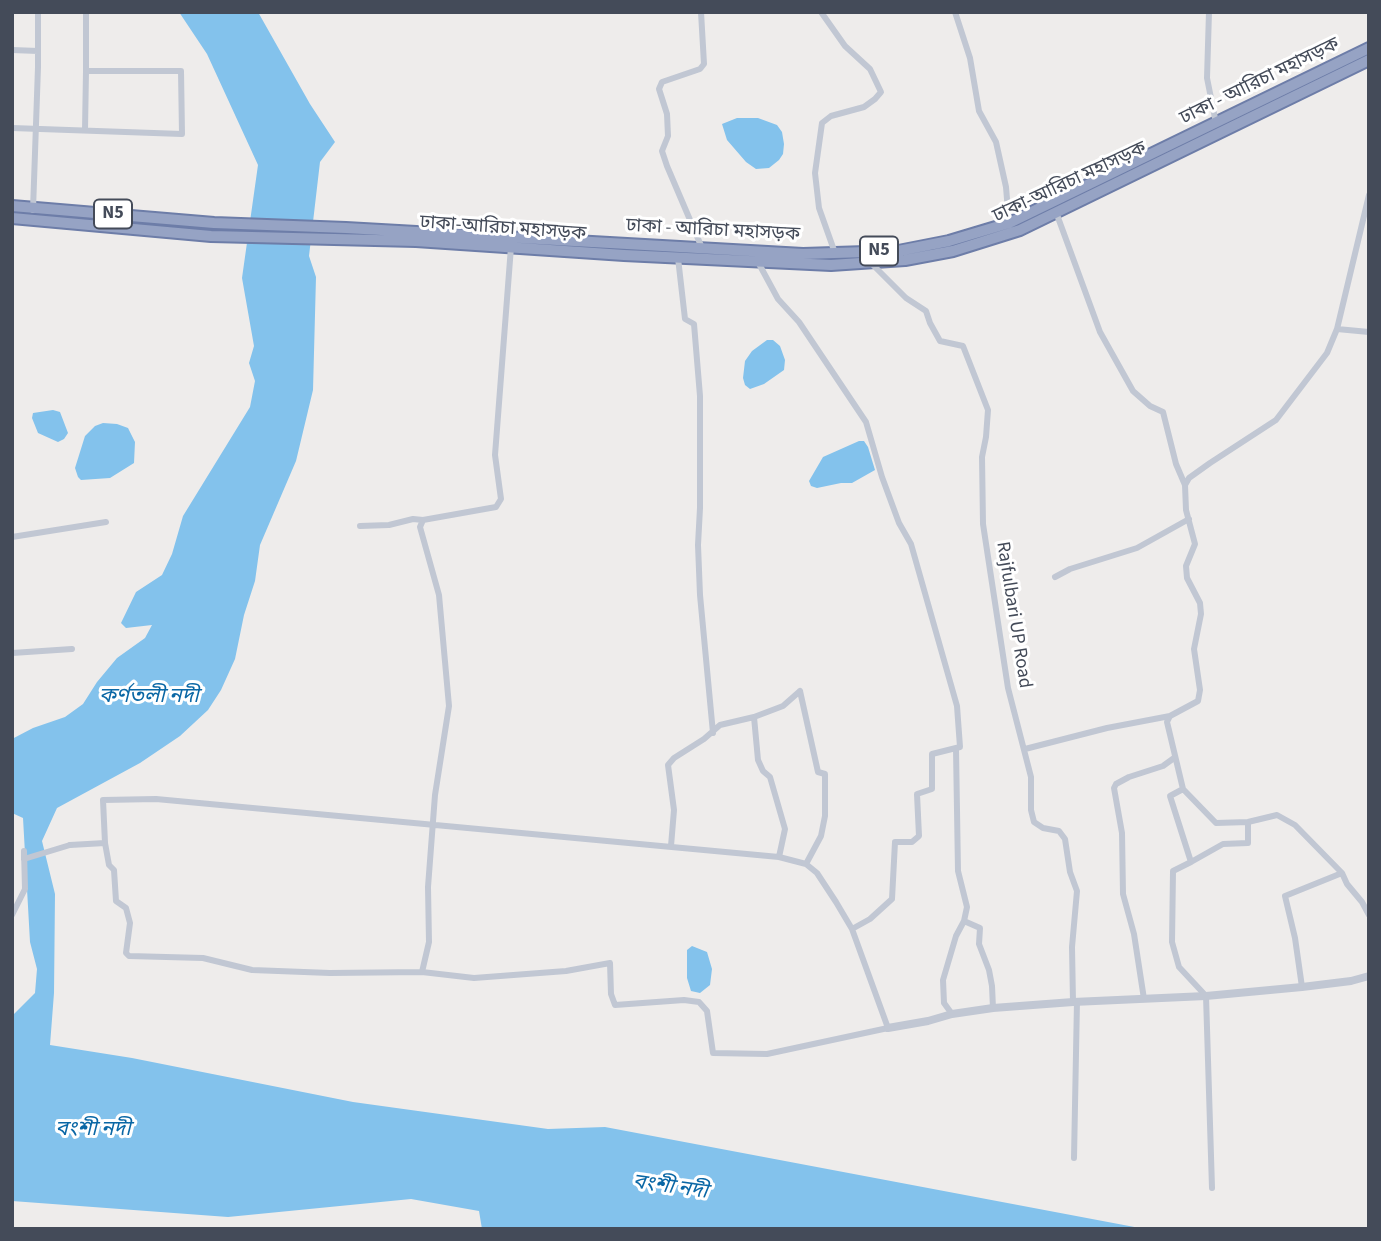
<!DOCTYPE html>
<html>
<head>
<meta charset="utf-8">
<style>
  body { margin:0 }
  #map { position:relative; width:1381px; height:1241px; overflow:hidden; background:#eeeceb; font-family:"Source Sans 3",sans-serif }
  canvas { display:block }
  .frame { position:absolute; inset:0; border:14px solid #444b59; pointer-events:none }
</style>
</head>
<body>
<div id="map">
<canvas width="1381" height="1241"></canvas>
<div class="frame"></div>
</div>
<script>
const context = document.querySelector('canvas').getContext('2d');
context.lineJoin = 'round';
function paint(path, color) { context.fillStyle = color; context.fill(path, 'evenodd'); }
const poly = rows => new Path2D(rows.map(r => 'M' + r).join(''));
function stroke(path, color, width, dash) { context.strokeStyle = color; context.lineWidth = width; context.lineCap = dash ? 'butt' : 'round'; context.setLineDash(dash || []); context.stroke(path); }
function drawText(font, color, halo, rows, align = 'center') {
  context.font = font + ' "Source Sans 3","Noto Sans Bengali",sans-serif'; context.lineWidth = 6; context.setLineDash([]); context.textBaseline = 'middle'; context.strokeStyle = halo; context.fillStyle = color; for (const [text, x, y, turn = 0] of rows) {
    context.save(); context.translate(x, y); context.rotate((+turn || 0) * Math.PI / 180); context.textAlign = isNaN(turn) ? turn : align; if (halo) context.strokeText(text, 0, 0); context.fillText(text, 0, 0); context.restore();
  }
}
paint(poly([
  [179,12,258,12,310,104,335,142,320,162,309,256,316,277,313,390,296,461,260,545,255,581,244,615,235,659,221,690,208,710,180,736,140,763,57,808,42,841,55,894,54,993,50,1045,132,1058,353,1102,548,1129,605,1127,1145,1229,482,1229,479,1211,411,1199,228,1217,12,1201,12,1016,35,993,37,969,30,942,23,818,12,813,12,739,33,728,65,717,83,704,97,682,117,658,145,638,152,625,126,628,121,623,136,592,162,575,172,554,183,516,250,407,255,381,249,363,254,346,242,278,258,165,207,54],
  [737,118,758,118,777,125,782,132,784,144,783,154,779,160,769,168,756,169,746,162,727,140,722,124],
  [767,340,773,340,780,346,785,360,784,370,764,384,750,389,745,385,743,378,745,361,752,351],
  [53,410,60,412,68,433,64,439,58,442,38,433,32,418,33,413],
  [103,423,117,424,128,428,135,442,134,463,110,478,81,480,78,477,75,468,85,436,95,426],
  [859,441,864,441,868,447,875,470,852,483,841,483,817,488,811,486,809,481,823,457],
  [692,946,707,952,712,969,710,985,700,993,691,991,687,978,687,950]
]), '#83c2ec');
const trunk = poly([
  [12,206,214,223,346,228,803,254,898,251,949,241,1009,223,1369,48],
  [12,218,211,236,416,241,624,255,831,265,905,260,953,251,1020,230,1369,60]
]);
stroke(trunk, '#6d7da8', 14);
stroke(poly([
  [701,12,704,64,700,69,662,82,659,89,667,114,668,136,662,151,667,166,702,248],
  [821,12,845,46,870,69,881,92,875,99,864,107,831,116,822,123,815,173,819,208,835,253],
  [955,12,970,58,979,111,996,142,1006,187,1009,223],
  [1209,12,1207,78,1216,123],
  [12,50,38,51],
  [12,128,182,134,181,71,86,71,86,12],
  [85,130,86,71],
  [1369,195,1337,329,1327,353,1276,420,1210,463,1189,478,1185,485,1186,510,1195,544,1186,566,1187,578,1200,603,1201,614,1194,649,1200,690,1198,701,1170,716,1167,722,1183,789,1216,823,1248,822,1277,815,1295,825,1342,873,1347,884,1362,902,1369,915],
  [33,210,38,67,38,12],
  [1056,212,1100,332,1133,391,1150,406,1163,412,1176,464,1185,485],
  [678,258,685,319,694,324,700,396,700,508,698,545,700,595,713,733],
  [758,262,778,299,799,322,866,422,882,477,899,523,911,544,957,706,960,747,932,754,932,789,917,794,919,836,912,842,895,842,892,899,870,919,852,929],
  [870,262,906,298,926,311,930,323,940,341,963,346,988,410,986,437,982,457,983,524,1008,688,1031,777,1031,810,1034,822,1043,828,1059,831,1065,839,1070,872,1077,891,1072,947,1073,1002],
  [1337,329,1369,332],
  [360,526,389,525,413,519,423,520],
  [12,537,106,522],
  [1055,577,1070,569,1137,548,1189,519],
  [12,653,72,649],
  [800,691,818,772,825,774,825,816,821,836,806,864],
  [754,717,758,760,763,771,770,777,785,829,779,857],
  [1025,749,1107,728,1170,716],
  [1183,789,1170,796,1191,862,1223,844,1248,843,1248,822],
  [70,845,105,843,109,865,114,870,116,901,126,908,130,923,126,953,129,956,203,958,252,970,330,973,422,972,474,978,566,971,610,963,611,994,615,1005,684,1000,699,1002,707,1011,713,1053,767,1054,888,1028,852,929,836,902,817,873,806,864,779,857,156,799,103,800,105,843],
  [671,846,674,810,668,765,674,758,704,739,720,725,754,717,783,706,800,691],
  [1191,862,1173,871,1172,942,1179,967,1206,996,1212,1188],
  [12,915,25,889,24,851,24,859],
  [964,921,980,928,979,944,989,970,992,986,993,1008],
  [422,972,429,942,428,887,435,795,449,706,439,595,420,527,423,520,496,507,501,499,495,455,511,247],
  [1302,987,1295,938,1285,896,1342,873],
  [1144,999,1134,934,1123,894,1122,833,1114,788,1116,784,1129,777,1163,766,1174,758],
  [952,1014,944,1003,943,980,956,936,964,921,967,907,958,871,956,749],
  [1074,1158,1077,1001]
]), '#c1c7d3', 6);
stroke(poly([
  [888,1028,928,1021,952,1014,993,1008,1073,1002,1206,996,1302,987,1351,981,1369,976]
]), '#c1c7d3', 8);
stroke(trunk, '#96a3c4', 10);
stroke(poly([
  [24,859,70,845]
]), '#c1c7d3', 6);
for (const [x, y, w] of [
  [113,214,38],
  [879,251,38]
]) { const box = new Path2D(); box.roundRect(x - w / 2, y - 14.5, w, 29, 5); context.fillStyle = '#fff'; context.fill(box); stroke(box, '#444b59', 2); }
drawText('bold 18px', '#444b59', null, [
  ["N5",113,214],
  ["N5",879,251]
]);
drawText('19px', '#444b59', '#fff', [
  ["ঢাকা - আরিচা মহাসড়ক",1260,82,-26],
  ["ঢাকা-আরিচা মহাসড়ক",1070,183,-25],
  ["ঢাকা-আরিচা মহাসড়ক",503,229,4],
  ["ঢাকা - আরিচা মহাসড়ক",713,231,3],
  ["Rajfulbari UP Road",1013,615,81]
]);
drawText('italic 21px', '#0a67a5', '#fff', [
  ["কর্ণতলী নদী",149,697],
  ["বংশী নদী",93,1130],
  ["বংশী নদী",670,1188,8]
]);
</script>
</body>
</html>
